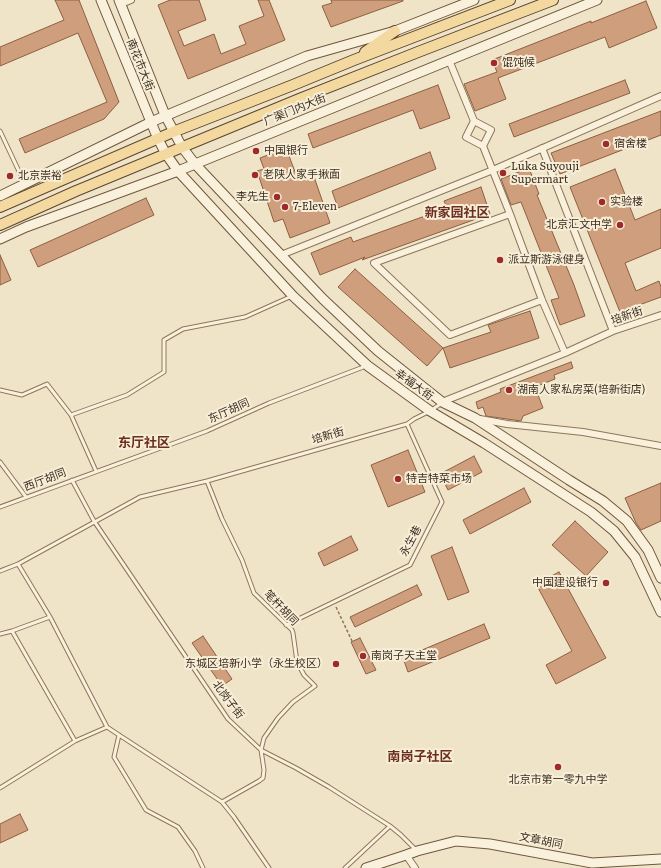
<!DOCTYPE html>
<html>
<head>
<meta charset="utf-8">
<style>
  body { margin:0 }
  canvas { display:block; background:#f0e4c8 }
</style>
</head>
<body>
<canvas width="661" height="868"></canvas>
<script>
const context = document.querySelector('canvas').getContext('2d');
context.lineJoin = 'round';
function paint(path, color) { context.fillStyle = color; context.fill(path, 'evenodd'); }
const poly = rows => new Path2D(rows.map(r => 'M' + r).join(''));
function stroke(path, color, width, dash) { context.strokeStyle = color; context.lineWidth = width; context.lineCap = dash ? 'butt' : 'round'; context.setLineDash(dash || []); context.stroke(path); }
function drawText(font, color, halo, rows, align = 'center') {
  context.font = font + ' Literata,"Noto Sans SC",serif'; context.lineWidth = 4; context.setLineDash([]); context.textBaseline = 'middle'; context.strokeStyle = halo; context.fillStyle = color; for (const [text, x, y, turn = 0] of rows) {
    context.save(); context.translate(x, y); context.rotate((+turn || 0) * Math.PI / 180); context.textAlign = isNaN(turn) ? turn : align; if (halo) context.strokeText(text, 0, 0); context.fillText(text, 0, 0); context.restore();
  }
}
const building = poly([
  [55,0,79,0,119,102,104,119,25,153,19,139,107,102,78,33,0,66,0,47,64,20,55,0],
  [170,0,199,0,206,20,178,31,184,46,214,34,221,54,246,44,239,26,264,16,258,0,269,0,285,40,188,79,158,5,170,0],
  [331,0,403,0,403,1,331,27,322,6,332,3,331,0],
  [646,1,657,28,609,48,605,37,498,78,506,99,475,111,464,84,497,72,492,60,591,21,591,23,646,1],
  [625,80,630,93,514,137,509,124,625,80],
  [438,85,450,118,420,129,413,110,313,148,308,134,438,85],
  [661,111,661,135,560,174,551,153,661,111],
  [286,148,297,177,312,171,330,223,290,238,283,219,274,222,257,171,264,169,260,158,286,148],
  [430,152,436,169,338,208,332,191,430,152],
  [529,168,539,194,537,195,574,285,585,316,560,325,551,300,559,298,521,202,511,205,501,179,529,168],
  [615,169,635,220,661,209,661,248,625,263,636,291,659,281,661,287,661,297,620,312,570,187,615,169],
  [481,187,490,214,362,260,365,257,320,275,311,253,351,237,353,242,447,208,444,201,481,187],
  [146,198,154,215,38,267,30,250,146,198],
  [0,255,11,280,0,285,0,255],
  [355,269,443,348,427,366,338,287,355,269],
  [530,311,539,338,450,368,443,348,491,332,488,325,530,311],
  [571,362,573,368,554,375,555,379,535,387,543,408,523,416,521,421,486,416,483,407,478,409,476,402,501,392,500,389,571,362],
  [408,450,425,492,388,507,371,465,408,450],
  [474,456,482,472,448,490,440,474,474,456],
  [661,483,661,521,641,530,636,523,625,498,661,483],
  [524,488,531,502,470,534,463,520,524,488],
  [575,521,608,552,586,576,552,545,575,521],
  [351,536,358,550,324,566,318,553,351,536],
  [452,547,469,592,448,600,431,556,452,547],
  [559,572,606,658,556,684,546,665,572,651,536,584,559,572],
  [417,585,422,595,355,627,350,617,417,585],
  [484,624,490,638,408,672,403,658,484,624],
  [203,636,232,679,222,686,192,643,203,636],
  [360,638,376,670,366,674,351,642,360,638],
  [20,814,28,830,0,843,0,824,20,814]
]);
paint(building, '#cf9f7d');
stroke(building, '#8d5f41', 1);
const lane = poly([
  [0,131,24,182],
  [0,390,22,395,47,384,71,415,96,471],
  [71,415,127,395,164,372,164,340,183,329,245,317,292,296],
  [0,462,26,497],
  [72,480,94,521,228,719,261,750,296,768,329,787,390,826,401,835,416,850],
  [207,481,222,519,242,560,254,593,292,630,293,633,297,662,304,675,315,686,293,702,278,718,264,738,261,750,264,770,263,778,259,781,222,802],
  [0,507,207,431,269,403,366,366],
  [18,564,50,617,107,727,119,735,222,802,234,817,269,868],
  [0,571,18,564,140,497,207,481,407,424,414,419,430,411,442,403],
  [286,625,410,565,442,502,407,424],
  [12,631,75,741,107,727],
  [0,634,12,631,50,617],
  [119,735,114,757,146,810,178,827,195,851,203,868],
  [0,788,75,741],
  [345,868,390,826]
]);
const street = poly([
  [121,4,131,0],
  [449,60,474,121],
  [474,121,491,130,483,146,466,137,474,121],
  [483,146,510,214,542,300,565,353],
  [542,148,613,331],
  [510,214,374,263,450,335,542,300],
  [281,255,493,170,661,96],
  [442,402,565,353,613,331,661,315],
  [480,419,507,424,583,432,661,446],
  [406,855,415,868]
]);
const secondary = poly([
  [101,0,158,139,166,154,178,171,293,296,368,366,430,411,484,443,591,512,614,531,635,557,661,612],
  [119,0,165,115,182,147,195,164,281,255,323,299,378,351,442,402,475,418,569,480,603,501,627,521,648,550,661,578],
  [0,196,151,122,307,56,395,31,474,0],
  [0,239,26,227,178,171,597,0],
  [366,868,406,855,417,851,456,841,490,844,592,863,661,859]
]);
const primary = poly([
  [365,52,395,31],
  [0,207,173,132,293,85,354,60,510,0],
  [0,225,76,191,299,99,418,52,553,0]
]);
stroke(lane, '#8d765c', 5);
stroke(street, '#8d765c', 8);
stroke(secondary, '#6f573f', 11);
stroke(primary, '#5b4430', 12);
stroke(poly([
  [336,607,352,641]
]), '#8d765c', 1.5, [3, 2]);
stroke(lane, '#faf1dc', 3);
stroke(street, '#faf1dc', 6);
stroke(secondary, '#faf1dc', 9);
stroke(primary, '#f3d9a0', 10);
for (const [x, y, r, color] of [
  [494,63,4,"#9e2a2b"],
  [606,144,4,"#9e2a2b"],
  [256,151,4,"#9e2a2b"],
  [503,173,4,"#9e2a2b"],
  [255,175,4,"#9e2a2b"],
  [10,176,4,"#9e2a2b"],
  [277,197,4,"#9e2a2b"],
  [602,202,4,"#9e2a2b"],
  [285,207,4,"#9e2a2b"],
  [620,225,4,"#9e2a2b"],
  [500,260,4,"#9e2a2b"],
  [509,390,4,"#9e2a2b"],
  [398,479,4,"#9e2a2b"],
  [606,583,4,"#9e2a2b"],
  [363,656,4,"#9e2a2b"],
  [336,664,4,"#9e2a2b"],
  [558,767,4,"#9e2a2b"]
]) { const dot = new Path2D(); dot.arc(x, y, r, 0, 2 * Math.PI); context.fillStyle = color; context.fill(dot); stroke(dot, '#f7eed8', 1.5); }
drawText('11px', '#3d2e20', '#f7eed8', [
  ["馄饨候",502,63],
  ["宿舍楼",614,144],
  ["中国银行",264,151],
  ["Luka Suyouji",511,167],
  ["Supermart",511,180],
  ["老陕人家手揪面",263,175],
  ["北京崇裕",18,176],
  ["李先生",269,197,"right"],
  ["实验楼",610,202],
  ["7-Eleven",293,207],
  ["北京汇文中学",612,225,"right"],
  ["派立斯游泳健身",508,260],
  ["湖南人家私房菜(培新街店)",517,390],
  ["特吉特菜市场",406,479],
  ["中国建设银行",598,583,"right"],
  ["南岗子天主堂",371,656],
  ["东城区培新小学（永生校区）",328,664,"right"],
  ["北京市第一零九中学",558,780,"center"]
], 'left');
drawText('11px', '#3d2e20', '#f7eed8', [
  ["南花市大街",140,65,68],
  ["广渠门内大街",295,110,-22],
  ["培新街",627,316,-19],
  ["幸福大街",414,385,36],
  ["东厅胡同",229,411,-24],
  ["培新街",328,436,-16],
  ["西厅胡同",45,480,-21],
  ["永生巷",411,541,-62],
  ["笔杆胡同",281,608,46],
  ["北岗子街",228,700,53],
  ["文章胡同",541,841,11]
]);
drawText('bold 13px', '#6b2e1e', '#f7eed8', [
  ["新家园社区",457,213],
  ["东厅社区",144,443],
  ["南岗子社区",420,757]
]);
</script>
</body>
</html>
